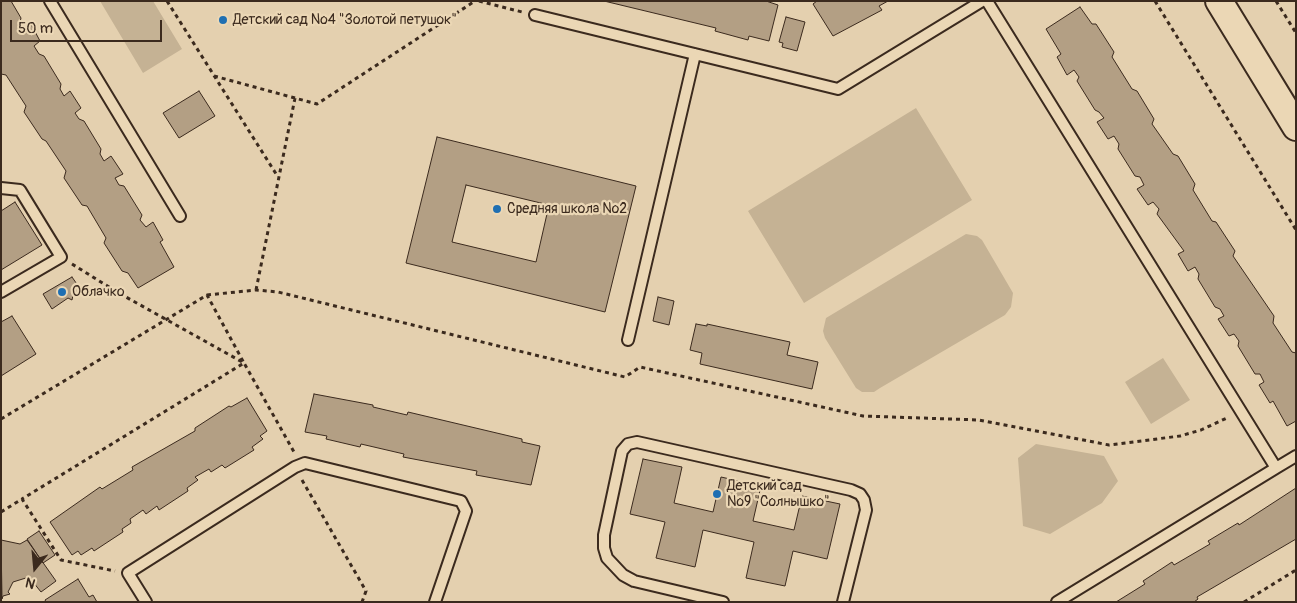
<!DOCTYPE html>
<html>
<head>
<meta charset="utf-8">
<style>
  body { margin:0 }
  #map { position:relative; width:1297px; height:603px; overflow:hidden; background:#e4d0af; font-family:Pangolin,sans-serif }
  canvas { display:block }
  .frame { position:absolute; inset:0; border:2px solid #3b2a1e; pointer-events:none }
  .north { position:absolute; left:10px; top:543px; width:50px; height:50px; -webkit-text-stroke:4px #ebd7b5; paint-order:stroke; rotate:197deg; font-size:14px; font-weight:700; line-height:20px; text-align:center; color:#3b2a1e }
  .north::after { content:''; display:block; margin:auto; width:18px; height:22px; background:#3b2a1e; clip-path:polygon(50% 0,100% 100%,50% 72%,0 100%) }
  .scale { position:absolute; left:10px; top:20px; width:152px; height:22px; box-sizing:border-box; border:2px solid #3b2a1e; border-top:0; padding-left:6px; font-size:15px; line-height:18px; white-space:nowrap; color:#3b2a1e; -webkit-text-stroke:4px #ebd7b5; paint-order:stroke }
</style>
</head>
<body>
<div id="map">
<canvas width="1297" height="603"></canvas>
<div class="frame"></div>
<div class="north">N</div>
<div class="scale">50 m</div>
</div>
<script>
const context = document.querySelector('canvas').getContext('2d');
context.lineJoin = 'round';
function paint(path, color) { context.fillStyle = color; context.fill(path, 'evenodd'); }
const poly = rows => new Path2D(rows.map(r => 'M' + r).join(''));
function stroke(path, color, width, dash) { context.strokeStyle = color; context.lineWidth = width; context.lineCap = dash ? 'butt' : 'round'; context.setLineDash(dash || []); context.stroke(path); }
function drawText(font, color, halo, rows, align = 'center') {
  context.font = font + ' Pangolin,sans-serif'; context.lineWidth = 4.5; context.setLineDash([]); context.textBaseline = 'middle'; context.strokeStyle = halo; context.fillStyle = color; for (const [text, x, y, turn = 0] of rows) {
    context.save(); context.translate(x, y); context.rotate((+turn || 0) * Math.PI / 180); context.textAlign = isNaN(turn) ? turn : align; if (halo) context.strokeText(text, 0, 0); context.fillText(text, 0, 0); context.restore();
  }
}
paint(poly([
  [100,1,153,1,182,49,143,73],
  [916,108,972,200,804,303,748,211],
  [966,234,977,236,982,240,1013,293,1011,307,1005,315,880,388,874,392,862,392,856,388,825,338,823,331,826,318],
  [1163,358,1190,400,1151,424,1125,382],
  [1036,444,1104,456,1118,481,1102,503,1050,534,1023,526,1018,458]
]), '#c5b294');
const building = poly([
  [1,1,11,1,21,18,20,22,23,29,31,24,40,41,34,46,39,54,44,56,61,84,60,89,64,96,70,91,81,108,75,113,79,119,84,121,101,149,100,154,104,161,111,156,123,174,115,178,119,185,124,186,142,215,140,220,146,227,153,222,163,240,160,242,174,267,138,288,128,273,122,271,104,243,106,238,87,206,82,205,64,178,66,171,46,141,42,139,24,112,26,106,6,75,1,74,1,1],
  [604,1,766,1,778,5,769,41,749,36,748,40,715,31,716,28,604,1],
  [817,1,888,1,879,6,882,10,833,36,813,4,817,1],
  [1080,7,1092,24,1096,24,1114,52,1112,57,1132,89,1137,91,1154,119,1152,124,1173,154,1178,156,1195,184,1193,190,1212,221,1216,222,1235,251,1233,256,1274,316,1273,323,1292,352,1296,353,1296,421,1287,426,1273,401,1270,403,1259,385,1264,382,1260,374,1255,374,1238,346,1239,341,1234,334,1229,336,1218,319,1224,316,1220,309,1215,307,1198,279,1199,274,1195,267,1188,271,1178,254,1184,251,1157,214,1159,209,1153,202,1148,205,1137,189,1144,185,1140,177,1135,176,1118,149,1119,144,1114,136,1108,139,1097,122,1104,118,1099,112,1095,110,1077,81,1079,77,1074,70,1067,75,1057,57,1061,54,1046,29,1080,7],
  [786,17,805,22,797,51,782,47,783,43,779,42,786,17],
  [199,91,215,116,179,138,163,113,199,91],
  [437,137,636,186,605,312,406,263,437,137],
  [466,185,549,205,536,262,452,242,466,185],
  [15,202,42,245,1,270,1,211,15,202],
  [72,277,81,290,73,295,72,300,68,298,52,309,43,294,72,277],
  [658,297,674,301,669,325,653,321,658,297],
  [12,316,36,354,1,376,1,322,12,316],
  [696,324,707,326,707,324,790,342,787,355,818,362,812,389,700,364,702,353,690,350,696,324],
  [314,394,373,405,373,407,407,415,408,412,522,439,522,442,540,446,531,485,476,475,477,471,403,457,404,454,361,444,360,447,326,439,327,436,305,432,314,394],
  [247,398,267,431,260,436,263,439,252,447,254,450,225,468,222,465,211,472,209,469,195,477,198,480,187,488,188,491,159,510,157,506,146,514,143,510,130,519,131,523,122,529,123,532,94,551,92,548,81,555,78,551,72,555,50,522,100,487,102,489,133,470,132,467,195,431,195,428,229,406,231,407,247,398],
  [643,459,682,467,674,503,713,512,721,477,761,486,753,521,794,530,802,496,840,504,827,559,793,551,785,586,746,578,754,542,703,530,695,567,656,558,665,522,630,514,643,459],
  [1296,488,1296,539,1197,597,1198,599,1194,602,1116,602,1145,584,1143,581,1172,562,1174,565,1210,544,1208,541,1238,523,1239,525,1296,488],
  [39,531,55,555,43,563,27,539,39,531],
  [1,540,20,544,27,540,56,581,41,592,29,577,13,582,8,592,10,594,3,596,2,599,1,540],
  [78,579,89,597,93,595,97,602,46,602,45,600,78,579]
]);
paint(building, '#b39f84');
stroke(building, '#3b2a1e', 1);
const lane = poly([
  [50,1,180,216],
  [987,1,1276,468,1057,602],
  [535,15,838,89,982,1],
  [1,188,20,190,61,257,1,292],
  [628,340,695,54],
  [1276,468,1296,456],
  [146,602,128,573,295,467,305,463,461,501,466,511,435,602],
  [723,602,634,581,623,575,607,558,604,548,604,535,622,451,628,444,637,442,851,490,860,494,864,500,866,510,843,602]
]);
const secondary = poly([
  [1219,1,1296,127]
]);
stroke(lane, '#3b2a1e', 14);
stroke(secondary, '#3b2a1e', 30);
stroke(poly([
  [167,1,278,177],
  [479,1,522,12],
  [1155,1,1296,230],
  [1276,1,1296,33],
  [214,76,317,104,475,1],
  [72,264,117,292,244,363,294,452],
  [256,290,295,98],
  [207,295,256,290,278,292,625,377,640,367,863,416,979,420,1109,445,1180,436,1201,430,1229,417],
  [1,419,207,295,244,363,22,499],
  [302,480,366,591,362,602],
  [1,512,22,499,61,560,115,571],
  [1244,602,1296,570]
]), '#3b2a1e', 3, [4, 4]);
stroke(lane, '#ebd7b5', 10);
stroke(secondary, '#ebd7b5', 26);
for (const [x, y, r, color] of [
  [223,20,5,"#1f6fb2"],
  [497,209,5,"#1f6fb2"],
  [62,292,5,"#1f6fb2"],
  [717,494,5,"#1f6fb2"]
]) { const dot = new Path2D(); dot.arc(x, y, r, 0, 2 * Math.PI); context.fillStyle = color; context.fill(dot); stroke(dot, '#ebd7b5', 2); }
drawText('14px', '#3b2a1e', '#ebd7b5', [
  ["Детский сад №4 \"Золотой петушок\"",233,20],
  ["Средняя школа №2",507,209],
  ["Облачко",72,292],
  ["Детский сад",727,486],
  ["№9 \"Солнышко\"",727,502]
], 'left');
</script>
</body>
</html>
